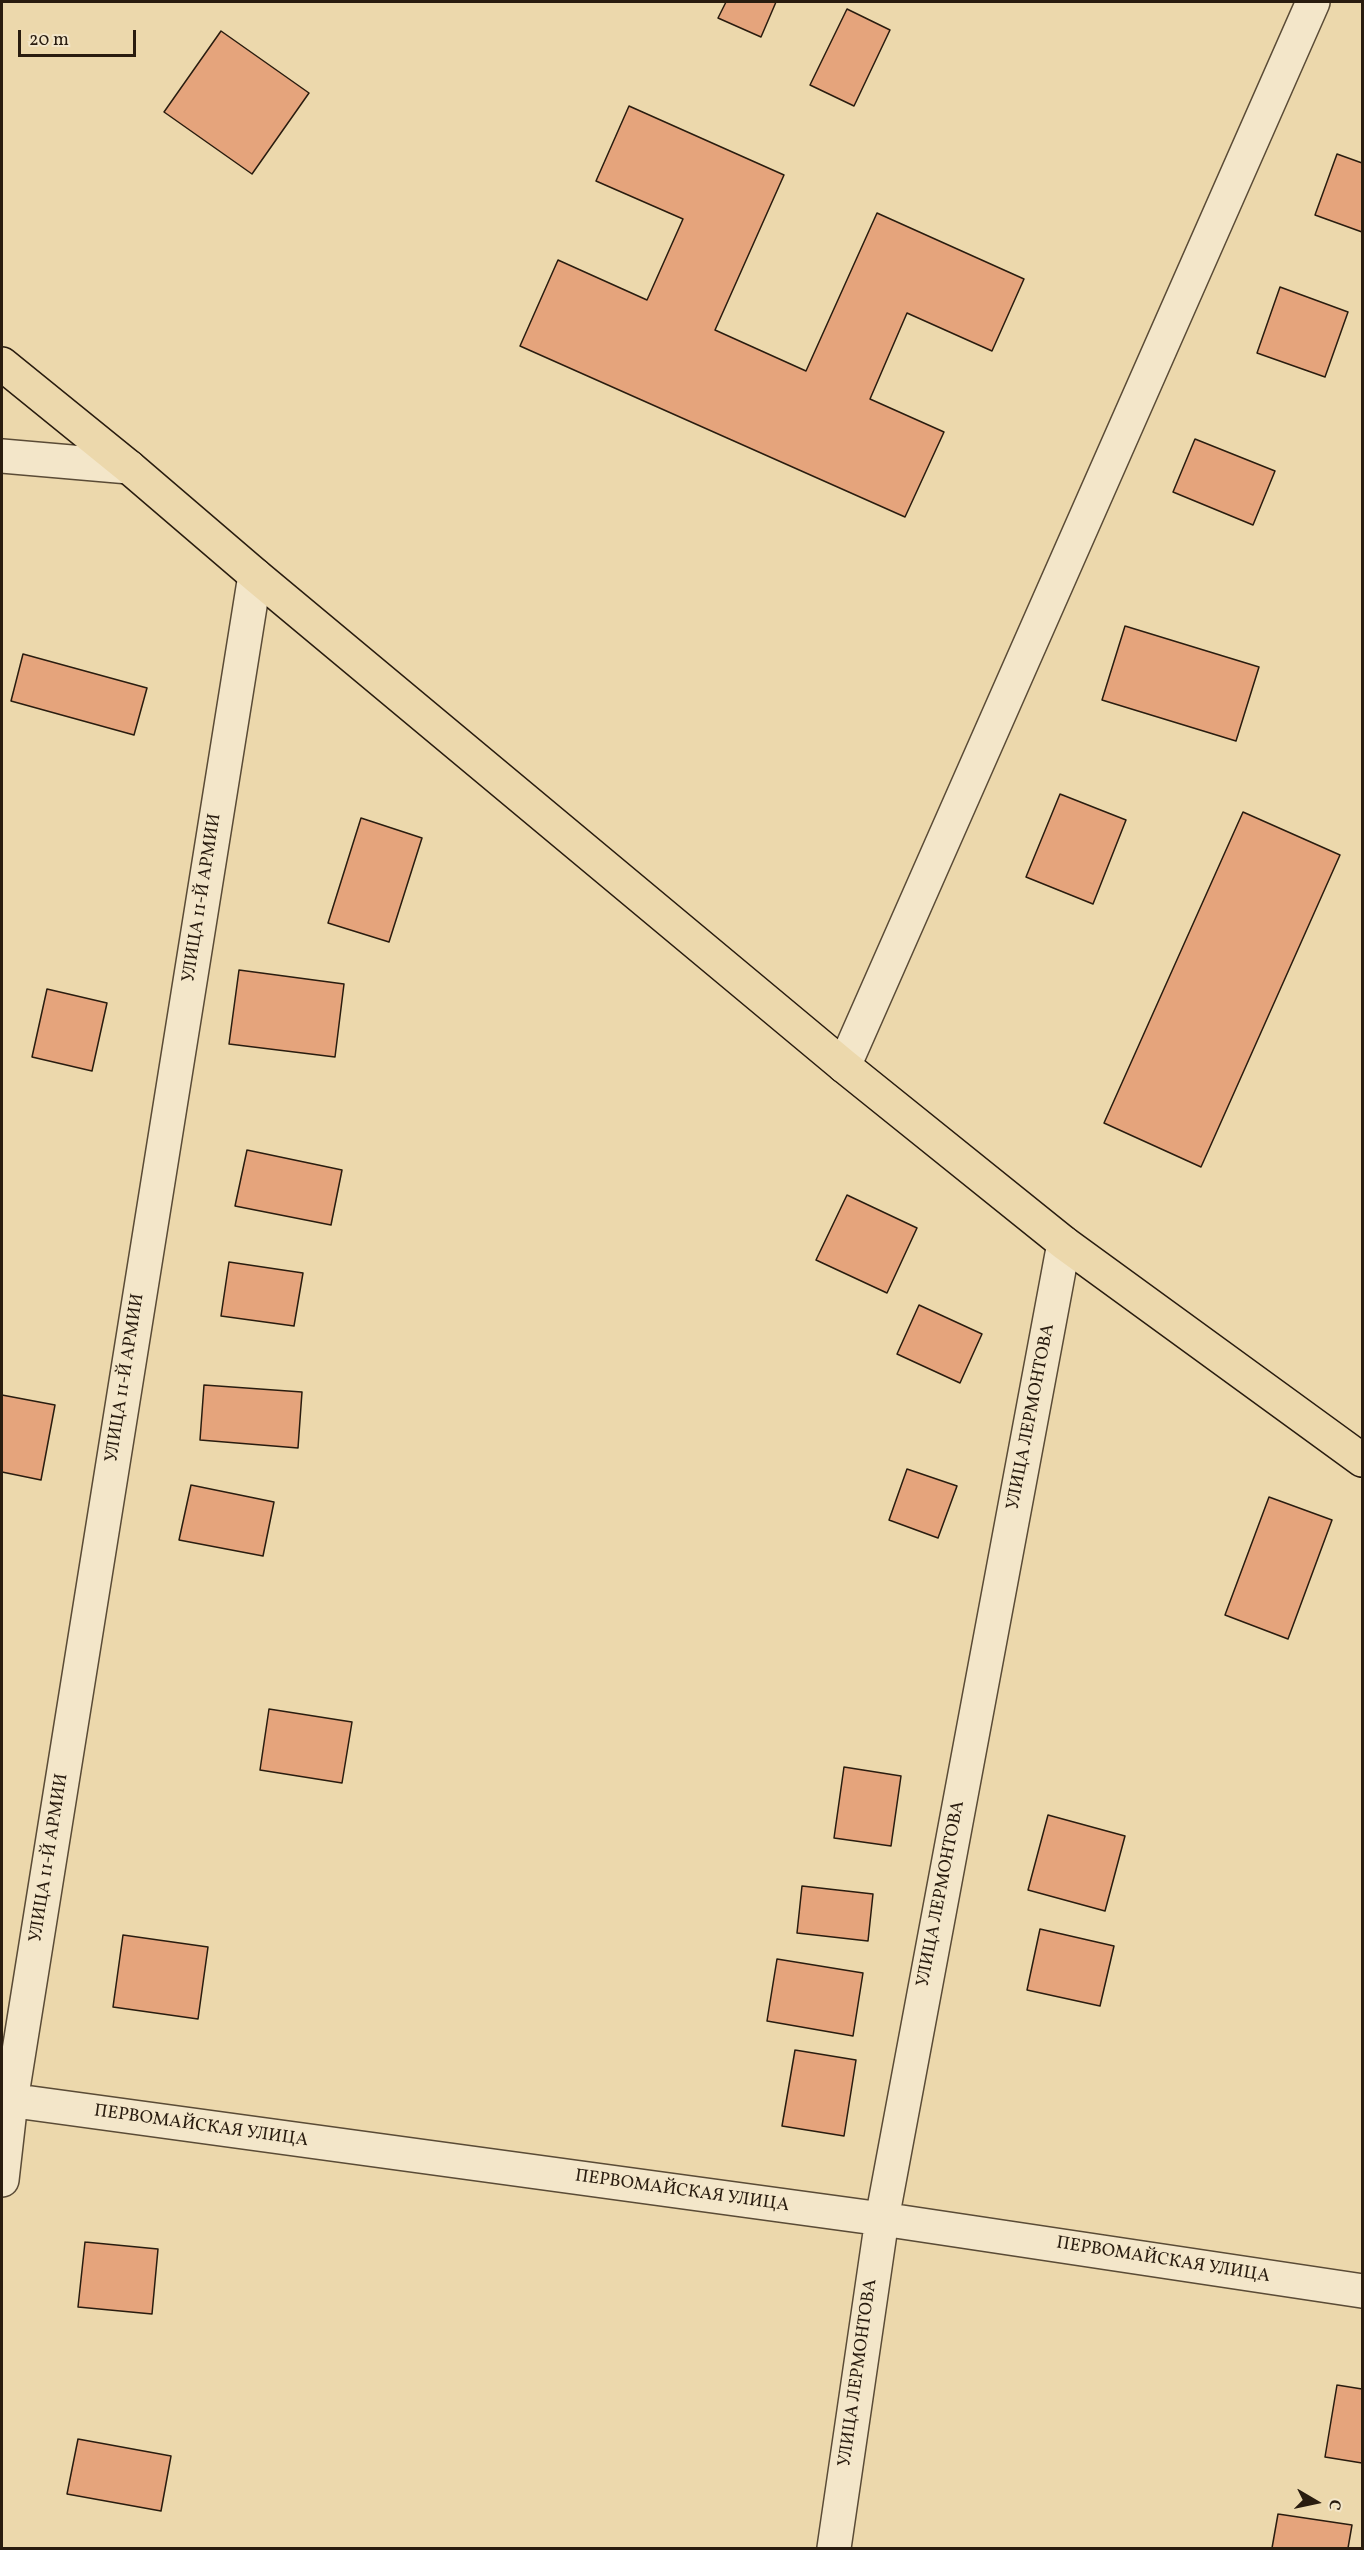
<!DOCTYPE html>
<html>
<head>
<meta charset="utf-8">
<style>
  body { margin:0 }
  #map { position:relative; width:1364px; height:2550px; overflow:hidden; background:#ecd8ac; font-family:Vollkorn,serif }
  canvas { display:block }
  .frame { position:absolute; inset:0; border:3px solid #291c0f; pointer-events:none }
  .north { position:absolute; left:1286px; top:2472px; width:60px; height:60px; -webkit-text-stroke:4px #f3e6c9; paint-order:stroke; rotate:99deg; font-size:16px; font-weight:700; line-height:24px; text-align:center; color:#291c0f }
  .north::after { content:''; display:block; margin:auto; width:21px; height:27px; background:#291c0f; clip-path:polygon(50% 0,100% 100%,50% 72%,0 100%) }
  .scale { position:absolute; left:18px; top:30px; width:118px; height:27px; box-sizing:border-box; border:3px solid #291c0f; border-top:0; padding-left:8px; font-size:18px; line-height:21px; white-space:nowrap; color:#291c0f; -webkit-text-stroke:4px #f3e6c9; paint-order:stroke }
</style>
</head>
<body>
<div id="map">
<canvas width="1364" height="2550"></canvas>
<div class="frame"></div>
<div class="north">С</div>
<div class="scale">20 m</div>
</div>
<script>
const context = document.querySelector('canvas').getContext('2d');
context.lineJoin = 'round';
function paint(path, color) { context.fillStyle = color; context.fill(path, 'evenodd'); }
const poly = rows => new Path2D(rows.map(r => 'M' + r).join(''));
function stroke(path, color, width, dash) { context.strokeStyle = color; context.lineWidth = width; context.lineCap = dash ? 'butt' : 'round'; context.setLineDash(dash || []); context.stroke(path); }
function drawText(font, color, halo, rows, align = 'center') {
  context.font = font + ' Vollkorn,serif'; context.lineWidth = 6; context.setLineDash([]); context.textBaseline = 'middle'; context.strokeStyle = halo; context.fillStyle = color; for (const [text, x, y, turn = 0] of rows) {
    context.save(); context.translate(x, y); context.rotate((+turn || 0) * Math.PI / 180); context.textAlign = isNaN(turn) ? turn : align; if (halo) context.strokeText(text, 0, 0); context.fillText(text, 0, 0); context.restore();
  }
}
const building = poly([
  [726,2,776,2,761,37,718,18,726,2],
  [847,9,890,30,854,106,810,85,847,9],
  [221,31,309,93,252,174,164,112,221,31],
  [629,106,784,175,715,330,806,371,877,213,1024,279,992,351,907,313,870,399,944,432,905,517,520,346,558,260,647,300,683,219,596,181,629,106],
  [1337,154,1362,163,1362,232,1315,215,1337,154],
  [1280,287,1348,312,1325,377,1257,353,1280,287],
  [1195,439,1275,471,1253,525,1173,492,1195,439],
  [1125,626,1259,667,1236,741,1102,700,1125,626],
  [23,654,147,688,134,735,11,701,23,654],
  [1060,794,1126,820,1093,904,1026,877,1060,794],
  [1243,812,1340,855,1201,1167,1104,1123,1243,812],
  [361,818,422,838,389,942,328,923,361,818],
  [239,970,344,984,335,1057,229,1044,239,970],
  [47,989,107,1003,92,1071,32,1057,47,989],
  [247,1150,342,1170,331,1225,235,1206,247,1150],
  [847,1195,917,1228,887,1293,816,1260,847,1195],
  [229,1262,303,1273,294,1326,221,1316,229,1262],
  [919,1305,982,1334,960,1383,897,1354,919,1305],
  [204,1385,302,1392,298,1448,200,1440,204,1385],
  [2,1395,55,1405,41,1480,2,1472,2,1395],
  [907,1469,957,1486,938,1538,889,1520,907,1469],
  [191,1485,274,1502,263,1556,179,1540,191,1485],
  [1269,1497,1332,1520,1288,1639,1225,1615,1269,1497],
  [269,1709,352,1722,342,1783,260,1770,269,1709],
  [844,1767,901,1776,891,1846,834,1838,844,1767],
  [1048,1815,1125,1836,1105,1911,1028,1890,1048,1815],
  [802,1886,873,1894,868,1941,797,1933,802,1886],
  [1040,1929,1114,1946,1100,2006,1027,1990,1040,1929],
  [123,1935,208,1947,198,2019,113,2007,123,1935],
  [777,1959,863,1973,853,2036,767,2021,777,1959],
  [795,2050,856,2060,844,2136,782,2126,795,2050],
  [85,2242,158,2249,152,2314,78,2307,85,2242],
  [1337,2385,1362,2389,1362,2463,1325,2457,1337,2385],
  [78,2439,171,2456,161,2511,67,2494,78,2439],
  [1278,2514,1352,2525,1348,2548,1272,2548,1278,2514]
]);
paint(building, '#e5a47c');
stroke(building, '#291c0f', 1.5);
const minor = poly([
  [2,456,129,467],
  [844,1066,1313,2],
  [2,2099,882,2219,1362,2291],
  [2,2180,11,2101,255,575],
  [834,2548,882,2219,1064,1243]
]);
const major = poly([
  [2,364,129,467,255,575,844,1066,1064,1243,1362,1460]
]);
stroke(minor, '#5a4b36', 36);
stroke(major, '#291c0f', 36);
stroke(minor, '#f3e6c9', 33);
stroke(major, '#ecd8ac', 33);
drawText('18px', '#291c0f', '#f3e6c9', [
  ["УЛИЦА 11-Й АРМИИ",203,898,-81],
  ["УЛИЦА 11-Й АРМИИ",126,1378,-81],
  ["УЛИЦА ЛЕРМОНТОВА",1032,1417,-79],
  ["УЛИЦА 11-Й АРМИИ",50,1858,-81],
  ["УЛИЦА ЛЕРМОНТОВА",942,1894,-79],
  ["ПЕРВОМАЙСКАЯ УЛИЦА",201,2127,8],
  ["ПЕРВОМАЙСКАЯ УЛИЦА",682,2192,8],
  ["ПЕРВОМАЙСКАЯ УЛИЦА",1163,2261,9],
  ["УЛИЦА ЛЕРМОНТОВА",859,2373,-82]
]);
</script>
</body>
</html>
